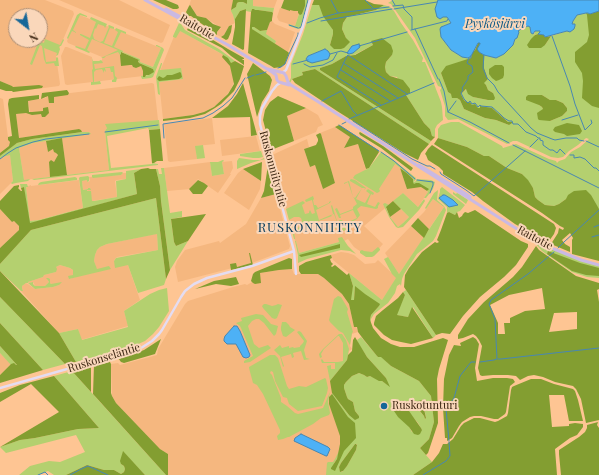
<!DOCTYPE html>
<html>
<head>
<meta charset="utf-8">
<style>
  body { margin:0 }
  #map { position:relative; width:599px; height:475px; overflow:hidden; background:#fec593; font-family:"Playfair Display",serif }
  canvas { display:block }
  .north { position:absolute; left:8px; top:8px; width:40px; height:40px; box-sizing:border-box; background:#fad7ba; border:1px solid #ae9077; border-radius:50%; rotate:149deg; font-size:11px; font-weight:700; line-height:16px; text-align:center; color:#3c2612 }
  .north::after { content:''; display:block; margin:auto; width:14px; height:18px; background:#166798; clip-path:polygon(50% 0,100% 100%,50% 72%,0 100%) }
</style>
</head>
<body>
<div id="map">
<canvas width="599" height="475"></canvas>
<div class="north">N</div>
</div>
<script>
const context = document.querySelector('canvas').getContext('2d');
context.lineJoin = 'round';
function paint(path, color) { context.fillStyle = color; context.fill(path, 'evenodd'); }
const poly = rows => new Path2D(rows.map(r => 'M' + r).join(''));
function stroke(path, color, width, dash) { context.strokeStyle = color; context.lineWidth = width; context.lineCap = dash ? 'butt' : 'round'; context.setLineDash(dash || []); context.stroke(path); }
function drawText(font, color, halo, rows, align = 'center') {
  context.font = font + ' "Playfair Display",serif'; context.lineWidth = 4; context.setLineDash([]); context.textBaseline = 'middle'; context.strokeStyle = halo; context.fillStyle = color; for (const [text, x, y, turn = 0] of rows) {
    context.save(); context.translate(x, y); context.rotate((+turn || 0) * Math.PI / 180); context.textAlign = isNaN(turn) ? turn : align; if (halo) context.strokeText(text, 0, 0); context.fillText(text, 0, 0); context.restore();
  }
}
paint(poly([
  [0,0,45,0,73,11,74,14,56,56,60,84,59,86,13,92,12,86,0,81],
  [16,16,40,16,40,40,16,40],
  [59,0,119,0,170,25,163,42,161,43],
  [191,0,233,0,231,11,233,15,235,23,229,26,224,35,221,37,217,35,217,32,221,28,209,20,203,17,197,16,195,13,191,6,189,6],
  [253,0,277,0,274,8,253,6],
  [280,8,290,11,290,10,298,11,298,12,299,14,295,26,279,21,277,17],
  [78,15,80,15,161,48,153,67,140,62,140,59,120,51,127,65,132,65,133,67,136,68,140,66,141,66,143,71,143,76,67,85,65,84,61,56,65,47,67,47,92,57,92,62,102,61,102,57,68,43,67,41],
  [272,21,275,24,295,32,288,52,275,44,276,41,265,34,270,22],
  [177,29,241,65,231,89,222,101,214,107,204,112,193,115,163,119,159,82,183,79,160,71],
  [152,83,154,84,158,120,107,126,107,128,105,131,109,170,67,175,62,138,90,134,89,132,82,132,81,130,79,129,19,138,16,114,30,112,28,101,46,98,46,96],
  [0,98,3,99,8,137,8,140,10,142,9,146,0,153],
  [306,108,318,115,323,125,318,127,316,132,294,141,287,116],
  [212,118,215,144,196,146,197,159,170,162,168,161,164,124],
  [335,127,351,137,344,148,358,144,366,170,395,164,400,168,407,189,421,187,428,192,418,207,403,193,364,226,383,244,375,253,364,254,354,247,348,239,344,241,343,238,339,242,299,253,296,241,295,241,272,155,307,139,309,147,304,149,310,167,315,165,323,189,335,183,321,135,320,133],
  [256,136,260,151,222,156,220,140],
  [46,141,48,152,53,149,58,156,54,162,49,162,50,177,24,180,19,148,33,143],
  [10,154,13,181,0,194,0,159,2,157],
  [232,161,233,168,230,174,231,174,218,193,198,179,190,189,167,191,164,168,210,162,212,176,224,174,222,162],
  [243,169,261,181,260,189,249,210,224,193,238,173],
  [123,173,126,173,126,179,117,180,115,181,117,197,92,201,87,191,88,189,83,190,82,181,87,180,87,182,88,182,90,181,89,177,121,175],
  [79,180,83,208,39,220,30,221,26,187,31,185,31,186],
  [276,194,290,246,289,249,252,263,178,282,175,267,177,261,185,250,219,241,220,243,246,224,261,198],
  [433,199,444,207,429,229,418,218,424,212],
  [0,209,12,222,14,221,19,226,19,230,0,248],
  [401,209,409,217,403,223,398,227,390,217],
  [411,226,424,238,399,274,385,253],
  [155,234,157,234,158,250,117,257,115,259,114,261,128,265,140,300,124,311,128,326,81,340,78,329,59,333,21,291,23,291,22,288,22,286,26,283,28,284,35,289,53,287,59,285,51,284,50,283,50,281,47,279,49,282,45,286,35,286,33,282,28,283,28,282,43,277,44,275,56,272,56,267,60,265,70,268,73,270,73,275,69,279,109,266,97,270,94,261,95,255,97,250,100,247,107,244],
  [341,252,348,253,354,255,365,264,375,263,378,260,397,278,382,300,333,260,331,255],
  [292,269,294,274,318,274,324,278,342,294,349,304,354,327,356,326,358,332,352,334,350,346,352,349,349,351,347,360,335,375,331,401,341,438,336,475,168,475,168,454,160,449,116,403,112,396,111,364,118,363,120,365,157,355,158,349,185,304,188,301,233,287,245,284,247,285,252,282,260,281,260,273,279,270],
  [0,353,11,364,0,375]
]), '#f5b77f');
paint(poly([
  [247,0,253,0,253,6,274,8,273,13,272,12,258,10,255,10,252,9,251,12,246,11,246,9,240,11,235,19,235,23,233,15,231,11,231,10,236,7,237,3,239,2,243,2,247,4],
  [305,0,308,0,301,28,298,29,289,26,289,24,295,26,299,14,302,14,305,6],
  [393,0,438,0,436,9,443,17,447,17,448,19,451,23,443,26,441,37,451,50,459,55,468,58,471,56,471,58,441,73,448,92,460,100,464,109,485,118,496,120,509,125,510,122,508,122,493,109,477,108,464,100,461,94,467,89,473,97,488,100,493,93,488,90,486,85,483,83,488,79,484,68,484,55,496,58,504,54,513,45,518,31,523,28,528,26,530,27,531,33,533,34,535,33,535,31,540,31,540,32,538,34,534,35,545,45,551,36,567,31,572,24,573,21,577,15,580,14,599,11,599,209,566,199,559,204,554,206,545,205,538,200,535,197,533,188,522,174,507,168,489,156,484,156,467,147,438,138,438,129,441,125,451,122,459,122,502,146,503,148,516,144,549,159,556,161,557,163,559,161,565,159,571,152,580,147,589,139,586,138,578,145,569,151,563,157,558,158,551,157,517,141,513,141,507,144,458,119,448,120,445,116,445,106,440,90,441,89,441,87,438,86,415,38,391,4,388,3],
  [542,95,550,100,556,100,563,103,567,108,567,111,562,116,550,121,543,109,542,107,539,105],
  [312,5,319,5,333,30,333,34,330,45,346,38,342,29,343,23,347,17,376,10,384,5,390,7,394,11,401,23,413,40,423,58,422,62,425,62,434,84,441,102,442,107,443,120,437,125,435,129,435,137,432,136,430,129,424,123,406,95,397,77,390,76,386,72,385,67,386,62,392,55,371,41,373,45,354,55,346,56,332,64,320,68,320,70,431,141,429,144,315,69,302,72,303,75,292,79,290,83,289,82,291,78,291,64,303,34],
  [325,49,329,52,329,57,328,59,322,61,307,61,306,59,308,56],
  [80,13,87,16,87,17,80,15,73,30,77,33,72,31,68,39,67,38,77,15],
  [91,17,107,24,105,28,104,26,98,24,96,29,95,28,93,35,94,39,100,42,103,41,109,27,108,26,109,25,114,27,114,29,110,28,104,43,112,46,118,32,115,30,116,28,126,32,126,34,121,32,114,47,123,51,123,52,140,59,140,62,153,67,161,48,156,46,156,45,157,45,163,48,164,50,153,77,151,78,142,79,141,76,149,75,153,72,153,69,139,63,138,60,122,52,121,54,120,55,118,52,106,56,104,58,101,58,118,50,92,39,87,50,90,52,89,53,75,47,76,46,85,49,89,40,80,35,80,34,81,34,90,38,96,22,90,19],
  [179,23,181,24,185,30,219,49,235,61,231,63,222,54,180,31,176,38,173,37,173,36],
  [252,27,254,27,260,31,267,30,266,34,276,41,275,44,253,30,252,29],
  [45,39,60,45,63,39,64,40,61,46,60,46,59,47,60,49,58,55,56,56,57,53,44,48,46,62,56,61,56,58,57,57,58,58,59,66,55,66,54,63,46,64,44,59,42,46,40,45,32,65,30,64,38,43,32,40,36,40,44,43],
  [92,58,93,61,99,61,101,60,102,61,103,63,94,64,95,69,114,66,115,76,117,78,116,82,112,82,112,80,114,79,113,72,111,72,110,68,105,68,106,72,104,70,104,73,102,69,96,70,94,72,94,82,100,81,101,84,91,85,91,82,93,82,92,70,93,69],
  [161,63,162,63,162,64,160,70,181,68,183,79,159,82,160,95,158,94,156,77,158,71],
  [159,120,160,129,149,130,148,128,107,136,111,168,152,164,152,163,158,164,158,165,34,180,32,179,109,170,105,131,107,128,105,124],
  [82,132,89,132,91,134,33,143,19,148,24,180,30,179,28,181,16,183,12,184,11,183,13,181,10,155,2,157,0,159,0,156,14,145,17,143,32,139],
  [203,145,205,158,197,159,195,146],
  [261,151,263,157,259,158,253,158,240,156,240,154],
  [381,152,392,159,416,178,414,182,415,182,417,179,431,180,435,182,433,189,426,198,424,198,428,192,427,191,428,190,414,184,412,182,413,179,408,174,395,164,379,189,380,191,379,192,377,193,353,178,355,175,369,168],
  [266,157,268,158,251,163,237,169,237,161,239,158,253,160,260,160],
  [223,160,224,161,222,162,224,174,212,176,210,162,218,162],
  [161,168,164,168,170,213,182,211,182,217,171,219,174,242,176,246,188,241,170,270,161,201,160,186,156,169,158,169,159,174,162,174],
  [141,169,134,173,137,194,29,224,24,187,21,188,20,184,27,184,28,187,26,187,30,221,39,220,83,208,79,178,80,177,88,176,89,177,89,181,87,182,87,180,82,181,83,190,88,189,88,188,90,188,91,190,87,190,87,191,91,191,92,201,94,201,117,197,116,181,126,179,126,171],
  [122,172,123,173,121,175,93,178,92,177,92,175],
  [75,177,77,178,77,180,38,185,39,183,41,182],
  [351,179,355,180,366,188,364,190,365,188,362,188,356,199,365,203,370,194,366,191,368,189,374,193,373,195,371,194,367,204,375,207,378,202,380,203,378,206,378,208,376,209,361,206,357,209,360,215,357,219,344,226,346,230,343,231,339,220,342,220,344,224,357,218,353,210,340,215,341,218,339,218,335,209,337,208,340,214,353,209,353,207,357,204,354,198,353,197,348,182,344,184,344,183,349,181,353,197,355,198,362,188,350,181,350,180],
  [442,187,465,205,460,211,457,212,455,215,449,212,447,213,447,207,438,199,440,192,440,189],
  [438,190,437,200,444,206,446,210,436,236,433,241,417,254,404,274,402,279,401,286,400,284,397,286,395,293,388,303,374,314,371,319,371,324,370,320,371,315,379,306,355,287,354,300,350,300,353,286,349,273,382,300,396,278,392,274,384,259,388,257,399,274,444,207,433,199,426,209,425,208,434,193],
  [453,192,456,194,457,193,459,194,468,200,466,204,453,194],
  [403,193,418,207,424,199,425,201,419,210,403,227,398,228,396,227,389,217,383,204,385,203,389,205,386,208,390,217,398,227,403,223,409,217,393,201],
  [313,196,314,199,313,200,314,205,316,205,318,208,329,203,329,202,331,201,330,203,316,210,319,220,333,214,331,206,332,205,337,221,337,222,334,214,331,215,332,216,313,223,315,224,313,225,315,232,337,225,337,224,339,225,341,233,337,234,337,233,338,232,337,228,318,233,317,232,315,233,312,224,294,232,295,239,294,239,291,227,293,227,294,229,298,228,300,226,302,221,301,218,299,217,294,217,289,220,286,209,303,201,305,203,302,205,305,214,309,213,309,212,310,210,312,214,315,213,312,200,306,202,305,200],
  [156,198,166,279,164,285,138,293,128,265,115,268,114,261,116,258,158,250,157,234,107,244,100,247,97,250,95,255,94,261,97,269,109,266,111,269,69,279,68,276,73,275,73,270,70,268,60,265,56,267,57,269,56,272,44,275,43,277,28,282,28,283,33,282,33,284,35,286,45,286,49,282,47,279,46,278,48,278,50,279,50,283,51,284,62,282,59,285,53,287,35,289,28,283,26,283,22,286,22,288,23,291,21,291,0,271,0,264,31,230],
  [342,237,348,246,356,254,350,251,341,250,307,259,298,263,298,255,295,241,296,241,299,253,339,242,338,238],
  [535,243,539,243,554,250,599,266,599,278,587,277,572,272,542,251],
  [378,247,380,249,380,250,374,256,372,257,366,257,360,253,360,251,362,250,364,251,372,252],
  [167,288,169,311,159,327,153,334,145,341,136,345,122,350,76,362,59,333,78,329,82,340,128,327,124,311,150,294,159,290],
  [406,290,436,335,433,338,413,307,408,317,396,315,405,295,403,292],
  [338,296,341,297,344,302,348,309,347,312,353,332,352,333,350,345,343,333,339,331,330,322,329,320,334,299],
  [0,297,65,364,43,370,0,323],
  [264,304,266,304,272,306,276,305,278,304,282,305,277,318,275,319,272,318,263,308,262,306],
  [256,314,263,315,271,324,278,326,276,334,274,336,264,323,259,319,256,319,252,321,248,326,254,344,259,348,268,345,271,348,250,362,244,363,244,361,253,356,241,328,240,326,236,323,242,321,241,318],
  [282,322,286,322,289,325,290,327,295,330,286,337,283,336,281,330,281,327],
  [299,331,301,332,307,341,304,350,306,358,310,359,304,360,301,351,293,353,294,357,292,358,291,354,281,357,284,366,283,367,280,356,274,350,280,345,282,348,289,346,289,348,293,347,294,348,300,347,300,346,303,343,304,341,297,332],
  [339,334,342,334,346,340,349,349,347,360,330,381,327,366,331,365,331,369,335,369,335,363,322,363,321,360,322,359,324,362,338,362,343,361,343,343,339,336,338,336,324,349,321,354,322,357,320,358,319,354,323,349],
  [361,337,378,357,381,356,391,366,419,381,431,396,434,422,429,439,420,448,432,462,413,475,326,475,327,463,328,462,333,462,335,459,339,451,337,459,334,463,337,466,341,438,331,401,332,393,349,415,359,416,355,411,353,402,348,399,347,397,344,388,344,385,346,382,352,376,359,373,364,375,367,377,370,376,382,381,388,385,386,378,367,357,358,343,357,340],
  [423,401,426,418,425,419,424,416,416,407],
  [398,406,412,416,418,423,422,430,412,432],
  [355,444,357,444,356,450,347,466,342,472,340,471,339,467,341,463],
  [0,346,17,365,16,366,11,365,0,353],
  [270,355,275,355,278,358,287,386,289,389,299,386,306,387,325,378,326,379,328,388,327,393,322,406,298,411,289,404,287,398,283,397,275,381,273,372,271,371,270,373,272,375,281,398,281,402,287,406,295,413,298,414,323,408,330,392,328,402,330,413,329,415,321,418,313,424,289,437,288,437,283,439,278,440,277,436,280,433,280,430,279,428,263,394,257,385,253,383,249,368,249,367],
  [72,371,166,475,145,475,123,452,121,464,124,466,125,469,124,472,121,474,114,470,104,470,87,465,66,475,54,475,48,471,38,475,19,475,30,466,49,461,60,462,85,452,76,435,6,453,0,447,20,440,35,438,78,429,99,428,54,376]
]), '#b4d06f');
paint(poly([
  [153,0,166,0,178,5,179,8,177,9,173,9],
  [233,0,247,0,247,4,243,2,239,2,237,3,236,7,231,10],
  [284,0,305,0,305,6,302,14,300,15,298,13,298,11,294,11,290,10,290,11,281,8],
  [314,0,365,0,374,4,384,5,376,10,347,17,343,23,342,29,346,38,350,42,344,48,341,49,334,49,330,45,333,34,333,30,323,16,319,5,312,5],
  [190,5,197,16,206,18,213,24,221,27,217,32,217,35,191,16,188,16,186,12,189,6],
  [246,9,244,49,243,50,232,44,235,27,235,19,240,11],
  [252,9,254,9,255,10,258,10,272,12,273,13,272,19,272,21,270,22,267,30,260,31,254,27,252,27,252,29,288,52,289,53,286,61,285,64,281,67,274,68,271,66,248,53,251,12],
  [599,11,599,108,592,106,582,98,583,81,582,73,575,62,575,52,587,42,589,35,587,15,586,13,590,14],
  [232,25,231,32,228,39,226,40,221,37,224,35,229,26],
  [188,28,199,34,203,34,228,49,244,58,244,59,243,59,242,60,244,60,244,65,231,56,222,48,187,30],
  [538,34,544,35,545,37,551,36,545,45,541,48,529,48,527,45,531,39,535,35],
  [382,38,391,45,393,51,392,55,386,62,385,67,386,72,390,76,403,80,410,89,410,93,406,95,424,123,430,129,432,136,435,137,431,141,320,70,320,68,332,64,346,56,355,55,373,45,371,41],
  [478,43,480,43,480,44,478,47,479,52,484,55,484,68,488,79,484,83,486,85,488,90,493,93,495,98,494,100,488,100,473,97,468,94,466,89,461,94,464,100,468,103,470,102,472,105,475,104,478,108,480,108,480,106,492,108,508,122,512,122,512,123,509,125,496,120,485,118,464,109,460,100,457,98,452,98,451,94,448,92,441,73,446,66,471,58,472,52,475,50],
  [215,50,228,58,231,63,235,61,244,66,240,79,234,91,221,104,215,108,205,114,190,118,163,121,163,119,193,115,204,112,214,107,228,94,234,84,230,66,222,57,223,55],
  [121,52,139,60,138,61,139,63,153,69,154,72,149,75,146,75,145,77,143,77,143,71,141,66,136,68,133,67,132,65,130,65,121,66,120,55,121,54],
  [253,63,270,76,272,80,269,91,262,102,257,117,247,74],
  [495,65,502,65,504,67,504,75,503,78,499,80,496,81,492,78,489,74,489,69],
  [315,69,429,144,421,153,418,160,404,153,337,111,295,83,292,79,303,75,302,72],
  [180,72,181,73,182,77,179,79,159,81,157,79,159,76,163,78,165,77,167,75,172,75],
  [0,81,12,86,13,87,39,85,43,86,42,88,13,92,12,91,6,91,0,89],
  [243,83,257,135,251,136,250,117,212,118,228,106,237,94],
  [67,90,69,93,68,95,54,97,54,103,49,103,48,96,41,99,42,93],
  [39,95,39,99,28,101,29,112,32,112,43,111,43,108,48,107,49,113,45,117,42,117,41,114,32,115,26,113,16,114,19,138,79,129,81,130,82,132,32,139,17,143,0,156,0,153,9,146,10,142,8,140,8,137,12,136,8,104,9,99,12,98],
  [528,95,542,95,550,100,556,100,563,103,567,108,567,111,562,116,550,121,539,120,538,119,537,113,543,109,542,107,539,105,526,100,526,97],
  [278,96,306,108,287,116,294,141,271,150,263,120,265,110,270,102],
  [567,123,579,125,582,131,580,134,567,136,564,134,555,132,553,130,555,127],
  [339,125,378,150,379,152,369,168,366,169,358,144,344,148,350,137,335,127],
  [160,129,163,161,157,161,154,163,152,163,149,130],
  [360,132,383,146,413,168,411,171,381,148,360,135,359,133],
  [320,133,321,134,335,183,323,189,315,165,310,167,304,149,316,145,318,141,318,139,316,135],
  [62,138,67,175,50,177,49,162,51,160,54,162,58,155,56,153,54,152,53,149,48,152,46,141],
  [438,138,467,147,484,156,489,156,507,168,522,174,528,180,533,188,535,197,538,200,545,205,554,206,559,204,566,199,568,195,574,191,586,190,591,195,599,209,599,261,572,254,572,240,573,238,570,233,562,240,565,244,570,247,570,252,551,244,558,233,559,228,563,230,564,228,560,226,542,213,434,144],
  [432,145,554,224,556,228,554,234,549,241,545,241,515,224,483,201,472,192,443,174,443,171,439,167,428,160,426,155,425,154,428,149],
  [262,162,261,181,243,169],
  [268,165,276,194,261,198,264,191],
  [148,168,150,169,156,169,160,186,161,201,170,270,166,279,156,198,31,230,0,264,0,248,19,230,19,226,14,221,12,222,0,209,0,201,14,186,19,185,19,187,18,188,21,191,22,191,21,188,24,187,30,223,137,194,134,173,141,169],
  [400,168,408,174,413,179,413,182,414,184,416,183,419,183,429,189,427,191,421,187,407,189],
  [198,180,204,183,208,186,202,194,193,194,189,189],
  [393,201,401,209,390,217,386,207],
  [475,210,521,241,528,244,528,247,516,265,504,277,480,297,463,316,450,334,442,333,436,335,404,287,405,275,409,268,422,252,435,242,437,243,439,242,437,240,441,230,447,213,449,212,455,215,457,212,459,218,462,216,463,214,465,212,468,213],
  [206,214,188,241,176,246,174,242,171,219],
  [418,218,429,229,424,238,411,226],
  [340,244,340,248,301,257,299,255],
  [536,246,539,250,576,276,599,283,599,289,597,290,599,302,599,420,586,423,581,399,576,389,573,386,555,382,543,377,534,375,528,376,520,380,516,376,508,375,493,375,482,376,480,375,478,368,482,346,479,340,476,336,473,334,463,338,458,339,458,335,468,319,484,302,513,277,522,267],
  [542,288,545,309,525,311,510,318,510,323,504,323,505,334,498,334,498,323,490,305,509,295],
  [577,312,577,329,549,332,554,313],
  [548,251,580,263,599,268,599,276,586,275,572,271,547,254],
  [249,253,250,253,253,265,231,270,230,264,236,263,237,267,251,263],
  [331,255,332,258,330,259,331,262,333,264,331,266,332,267,335,265,347,275,349,273,353,286,351,300,354,300,355,286,365,294,380,304,379,306,371,315,370,320,373,328,381,338,391,344,400,347,414,347,443,338,448,340,439,369,437,379,438,423,428,453,426,455,420,448,429,439,434,422,431,396,419,381,391,366,381,357,378,357,377,356,364,340,358,332,357,327,354,327,349,304,342,294,324,278,318,274,301,274,299,271,299,266,306,262],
  [289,258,292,259,292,269,279,270,260,273,261,283,255,284,253,283,251,281,253,274,255,272],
  [0,271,59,333,76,362,65,364,0,297],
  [236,277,239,284,231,286,216,284,195,289,214,281],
  [403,292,405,295,397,315,408,317,412,307,433,338,411,344,401,342,392,340,384,335,374,325,374,323,376,316,383,310,398,298],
  [0,323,43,370,0,383,0,375,11,364,14,363,16,365,17,365,0,346],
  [355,337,367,357,386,378,390,387,382,381,379,381,370,376,367,377,364,375,359,373,352,376,346,382,344,385,344,388,347,397,348,399,353,402,355,411,359,416,359,418,355,420,349,415,332,393,330,381,347,360,348,355,352,351,353,340],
  [473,337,476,339,479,344,475,368,477,381,493,378,507,378,513,379,515,382,510,386,506,412,505,414,498,419,494,419,481,416,474,416,470,417,462,422,459,426,452,438,447,441,447,438,445,438,443,408,444,379,449,355,454,345,461,346,460,343],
  [161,339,155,354,124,363,121,362,118,358,134,354,144,350],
  [110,362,111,364,111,393,112,396,116,403,160,449,168,454,168,475,166,475,93,394,94,365],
  [91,366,91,392,72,371],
  [54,376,99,428,78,429,35,438,20,440,0,447,59,412,31,384,0,402,0,393,20,385],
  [531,379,541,379,554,384,573,389,575,391,578,400,583,421,569,421,564,395,549,395,552,427,569,426,569,424,575,423,583,424,583,427,577,435,570,438,555,449,557,475,413,475,432,462,439,453,443,444,447,444,453,439,461,426,464,423,474,418,480,418,495,422,498,421,507,416,508,413,511,390,512,387,514,386],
  [332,394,348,417,355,423,356,438,344,451,335,471,331,469,331,468,337,459,340,444,340,436,329,404,329,397],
  [422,400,426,418,425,419,424,416,415,405,415,402],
  [396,406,409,411,421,428,422,430,420,434,418,435,414,434,409,427,398,417,392,408],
  [598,422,597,425,599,428,599,475,561,475,559,454,559,450,579,437,585,432,587,428,587,425],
  [355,444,356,444,357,445,356,450,347,466,343,471,340,472,339,467,341,463],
  [123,451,145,475,66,475,87,465,104,470,114,470,121,474,124,472,125,469,124,466,121,464,120,461]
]), '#839e31');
const water = poly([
  [438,0,599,0,599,11,590,14,588,13,586,13,577,15,573,21,572,24,575,24,575,26,574,29,570,32,567,31,545,37,544,35,538,34,540,32,540,31,535,31,533,34,531,33,530,27,528,26,523,28,518,31,519,32,517,38,515,39,513,45,504,54,496,58,484,55,479,52,477,49,480,44,480,43,478,43,471,56,468,58,462,57,459,55,451,50,441,37,440,29,441,27,451,23,447,17,443,17,440,19,437,17,435,9,438,0],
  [359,44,360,47,353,53,349,54,347,53,352,46,359,44],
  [325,49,328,51,330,54,329,57,328,59,312,63,307,61,306,59,308,56,325,49],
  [443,195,445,195,453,200,458,205,449,207,439,198,443,195],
  [234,326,237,326,240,331,250,355,249,357,246,358,243,357,236,344,227,344,224,341,224,339,225,336,234,326],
  [301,434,328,447,330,449,327,456,326,456,294,441,295,438,301,434]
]);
paint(water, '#4db1f6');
stroke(water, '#4887b2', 1);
stroke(poly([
  [331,0,338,13],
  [365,0,373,8],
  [392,0,395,5],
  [393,6,403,5,404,9,412,17,412,29],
  [394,9,437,2],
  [321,21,392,9],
  [307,23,320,18,338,13,389,7],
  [289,25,298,28],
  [299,28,301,27,308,0],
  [415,29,438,79],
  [411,30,447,21,448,19],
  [552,36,570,86,575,104,585,130,592,123,591,120],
  [359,46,407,32],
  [330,54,341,51,348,53],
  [484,55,483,68,487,78,494,85,498,92,531,128,537,133,552,139,555,140,566,138,577,138,579,140,584,141],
  [471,56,471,58,469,58,467,63,472,66,473,72,468,76,468,79,462,88,463,90,461,93,464,99,468,103,470,101,472,104,475,103,478,107,480,105,481,106,492,107,501,115,504,118,509,121,512,121,513,124,518,124,526,132,536,136,538,138,540,138,540,140,543,141,543,145,550,150,553,150,557,153,560,149,565,154],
  [343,63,398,98],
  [293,64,308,60],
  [304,64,310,67,323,65,333,60,337,53],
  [278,68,281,67,285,64,289,54,298,35,298,33],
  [341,70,390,101],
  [256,75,266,72],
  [247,78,254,75],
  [439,79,444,91,448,112,470,122,509,143],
  [322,101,341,91,353,111,357,115],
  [381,105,337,77,347,56,348,55,407,94],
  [448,112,456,101],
  [349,119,434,83],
  [562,120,578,115],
  [353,121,412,159,427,166,430,166,435,169],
  [342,124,346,122],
  [339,125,379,151],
  [105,132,158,125],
  [164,138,163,124,196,119,203,118,213,113,223,106,232,98,245,78],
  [586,141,599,147],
  [513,145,599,188],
  [530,147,538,139],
  [381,152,394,161,415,179],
  [570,155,574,155,574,158,580,157,585,159,594,168,596,168,599,171],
  [0,159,8,153,16,148,33,142,46,139,89,134],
  [440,172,441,174,466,190,474,196,525,151],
  [417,180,433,182,433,185,430,193],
  [594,227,599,225],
  [592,237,599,235],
  [558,248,564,242,599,210],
  [549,256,554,252],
  [498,359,501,359,599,348],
  [480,362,494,360,497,359,495,319,489,304,491,300,528,274,548,257],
  [449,441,446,409,454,398,460,376,471,362,475,362],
  [38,475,45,472,48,475],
  [70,475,81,469,88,466,108,475],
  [423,475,446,461,450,456,449,442]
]), '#4887b2', 1);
stroke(poly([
  [282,73,286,70,293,53,303,26,310,0],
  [280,83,277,85,272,91,262,108,260,116,260,124,294,251,296,274],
  [0,388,141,348,152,341,159,334,162,330,181,297,185,291,194,284,207,278,252,266,294,251]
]), '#e4dcf1', 2.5);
stroke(poly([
  [145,0,228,45,272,72,276,75,277,80,279,82,289,85],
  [166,9,205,30],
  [268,69,284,73,286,76,288,82,291,85,317,101,421,168,517,229,554,249,581,260,599,265],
  [419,165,437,176,466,194,470,197]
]), '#cab9e3', 3);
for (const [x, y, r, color] of [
  [384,406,4,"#166798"]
]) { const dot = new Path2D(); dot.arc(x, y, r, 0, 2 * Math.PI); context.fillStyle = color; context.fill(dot); stroke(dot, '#fad7ba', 1.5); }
drawText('11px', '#3c2612', '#fad7ba', [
  ["Raitotie",197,27,30],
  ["Ruskonniityntie",273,169,75],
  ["Raitotie",535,238,28],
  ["Ruskonseläntie",104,358,-17]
]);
drawText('11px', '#3c2612', '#fad7ba', [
  ["Ruskotunturi",392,406]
], 'left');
drawText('italic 12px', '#0e5986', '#fad7ba', [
  ["Pyykösjärvi",495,24]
]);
context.letterSpacing = '1px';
drawText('13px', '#00395a', '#fad7ba', [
  ["RUSKONNIITTY",310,228]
]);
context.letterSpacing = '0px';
</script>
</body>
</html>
